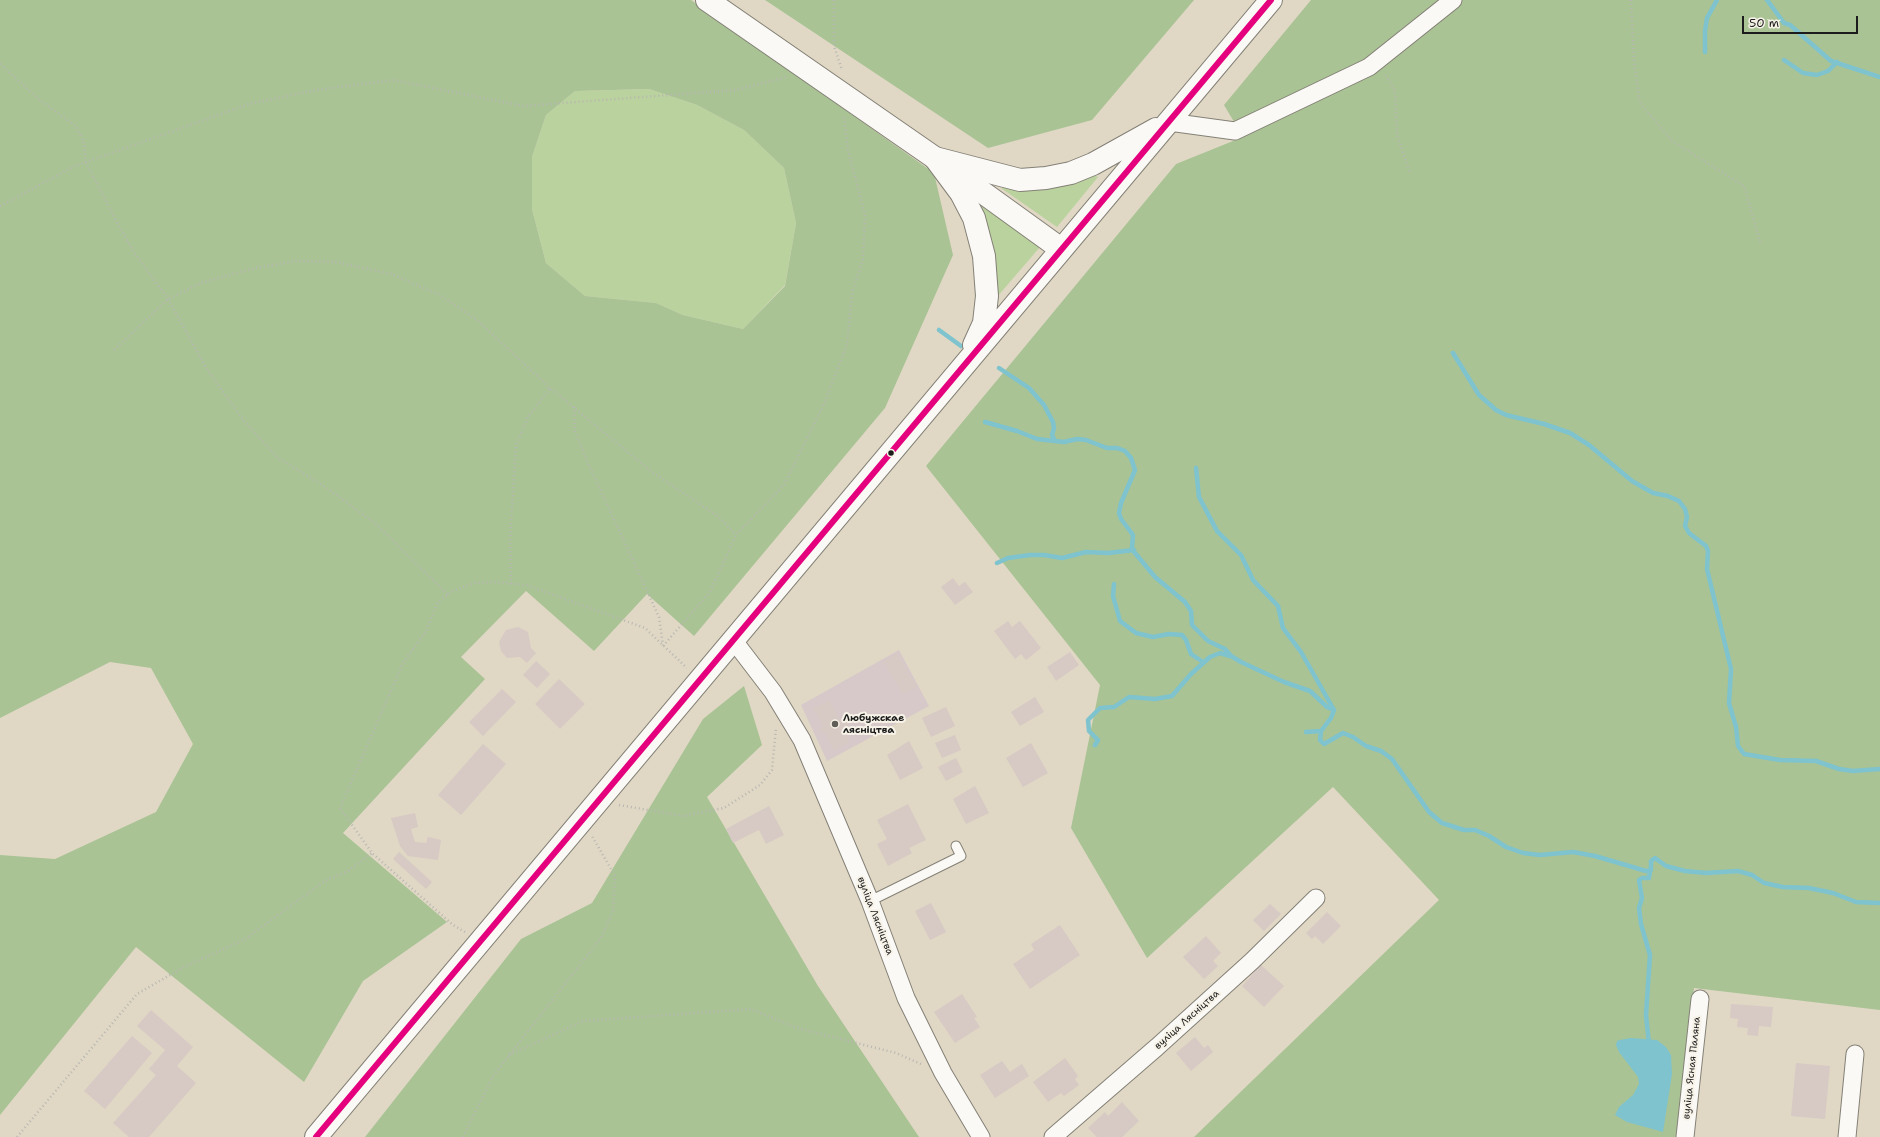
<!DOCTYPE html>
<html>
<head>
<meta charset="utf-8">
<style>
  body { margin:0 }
  #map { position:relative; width:1880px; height:1137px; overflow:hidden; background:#e0d8c5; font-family:"Shantell Sans",sans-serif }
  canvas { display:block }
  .scale { position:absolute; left:1742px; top:16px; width:116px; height:18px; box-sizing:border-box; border:2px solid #1c1c1c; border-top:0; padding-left:5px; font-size:12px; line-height:14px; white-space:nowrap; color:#1c1c1c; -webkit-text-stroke:3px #f7f3e8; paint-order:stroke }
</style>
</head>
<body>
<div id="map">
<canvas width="1880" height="1137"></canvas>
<div class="scale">50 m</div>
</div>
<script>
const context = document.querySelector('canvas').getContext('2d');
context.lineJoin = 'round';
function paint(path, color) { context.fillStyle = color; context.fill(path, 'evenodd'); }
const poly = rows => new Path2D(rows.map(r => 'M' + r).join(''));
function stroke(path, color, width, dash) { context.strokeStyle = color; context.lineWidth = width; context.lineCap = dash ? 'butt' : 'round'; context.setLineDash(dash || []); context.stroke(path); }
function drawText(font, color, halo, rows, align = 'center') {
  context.font = font + ' "Shantell Sans",sans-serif'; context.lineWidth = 4; context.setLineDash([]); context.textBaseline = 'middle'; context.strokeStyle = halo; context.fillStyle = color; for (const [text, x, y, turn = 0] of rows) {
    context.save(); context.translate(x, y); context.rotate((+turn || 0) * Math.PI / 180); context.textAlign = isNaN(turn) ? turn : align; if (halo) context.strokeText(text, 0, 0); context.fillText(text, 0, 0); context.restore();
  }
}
paint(poly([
  [899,650,929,706,827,761,801,705]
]), '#d7c9ca');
paint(poly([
  [649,89,697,105,744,130,784,168,796,223,785,285,743,329,683,315,656,303,585,296,546,263,532,209,532,157,546,115,575,91],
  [1093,175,1098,177,1057,227,1001,188,1049,189],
  [977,203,1040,247,997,297]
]), '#bad29e');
paint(poly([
  [0,0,691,0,934,173,953,255,885,408,694,636,647,594,594,651,526,591,461,657,485,679,343,833,447,922,363,981,304,1082,136,947,0,1115,0,855,55,859,156,812,193,744,151,668,110,662,0,718],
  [649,89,697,105,744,130,784,168,796,223,785,286,743,329,683,315,656,303,585,296,546,263,532,209,532,157,546,115,575,91],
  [765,0,1194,0,1092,120,988,148],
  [1311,0,1880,0,1880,1010,1694,988,1679,1137,1194,1137,1439,900,1333,787,1147,958,1071,828,1100,685,926,466,1176,164,1243,137,1224,105],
  [744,686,762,745,707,797,818,986,919,1137,365,1137,521,939,592,903,703,719]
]), '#a9c395');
paint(poly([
  [1631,1038,1657,1040,1666,1047,1671,1055,1672,1074,1663,1132,1627,1122,1615,1115,1619,1107,1633,1095,1639,1084,1638,1077,1619,1052,1616,1045,1617,1041,1620,1040]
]), '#7ec3ce');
stroke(poly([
  [1767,0,1784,23,1790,25,1831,61,1880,77],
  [1705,52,1705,31,1707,18,1717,0],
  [1784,60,1803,73,1817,75,1828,71,1837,62],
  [939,330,961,346],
  [1453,353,1479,395,1496,410,1506,415,1544,424,1570,433,1589,445,1632,481,1653,493,1668,496,1679,501,1685,509,1687,517,1685,526,1689,533,1706,546,1708,551,1707,569,1731,669,1729,703,1736,727,1738,746,1744,754,1780,760,1816,761,1839,769,1853,771,1880,769],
  [999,368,1029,388,1044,405,1053,422,1054,428,1052,435,1055,441,1064,442,1077,439,1086,440,1107,448,1117,448,1125,451,1131,458,1135,470,1121,503,1119,513,1121,519,1133,535,1132,548,1135,553,1155,577,1185,602,1191,611,1192,625,1208,641,1225,649,1231,656,1241,662,1284,682,1310,691,1327,707,1334,710,1331,718,1321,731,1320,740,1324,744,1343,733,1353,737,1366,746,1381,751,1392,759,1429,812,1442,823,1464,830,1475,830,1489,836,1506,847,1523,853,1540,855,1573,852,1595,856,1646,871,1651,870,1651,861,1655,858,1666,866,1685,871,1706,873,1738,871,1752,875,1764,883,1783,887,1809,888,1833,893,1856,902,1880,903],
  [985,422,1017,431,1037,439,1055,441],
  [1196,468,1199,497,1217,531,1241,555,1253,580,1278,606,1283,628,1301,652,1334,710],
  [997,563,1008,558,1030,555,1044,555,1062,558,1086,552,1108,553,1134,550],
  [1114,584,1113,596,1120,621,1136,633,1153,637,1169,634,1182,635,1186,640,1191,654,1203,662],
  [1306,732,1321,731],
  [1095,745,1098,740,1089,731,1088,720,1100,708,1114,707,1129,697,1155,699,1172,696,1191,674,1210,657,1220,653,1230,656],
  [1649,1044,1646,1015,1650,955,1641,924,1639,908,1642,898,1639,880,1642,878,1649,878,1650,871]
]), '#7ec3ce', 4.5);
paint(poly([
  [953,578,959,586,965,582,973,592,955,605,941,587],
  [1008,621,1012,627,1020,621,1041,648,1026,660,1021,654,1015,659,994,631],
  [518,627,528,632,531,648,536,653,527,663,520,657,507,658,501,651,499,642,506,630],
  [1070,652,1079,665,1056,681,1047,667],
  [897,653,917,687,903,695,883,661],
  [536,661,550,674,537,688,523,675],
  [559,679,585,704,560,729,535,704],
  [502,689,516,702,483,736,469,722],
  [1035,697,1044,712,1020,726,1011,712],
  [829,700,840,721,846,718,851,727,844,730,850,742,834,751,825,733,822,734,819,728,823,727,813,708],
  [946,707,955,726,931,737,922,718],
  [955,735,961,750,942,758,935,743],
  [909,741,923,768,900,780,887,755],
  [1031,743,1048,773,1023,787,1006,758],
  [483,744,506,764,461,815,438,795],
  [956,758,963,772,946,781,938,767],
  [975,786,989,813,966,824,953,799],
  [908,804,926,840,909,848,912,853,888,866,877,844,887,839,877,820],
  [769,806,784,835,766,844,759,830,733,843,726,829],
  [415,813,418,827,411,829,415,842,426,843,428,837,441,840,438,860,408,856,400,846,391,818],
  [399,852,432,882,426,889,393,859],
  [931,903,946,932,930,940,915,911],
  [1270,904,1281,914,1264,931,1253,920],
  [1327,912,1341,926,1323,944,1315,936,1312,939,1306,933],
  [1060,925,1080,955,1030,989,1013,964,1034,950,1031,944],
  [1206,936,1221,953,1213,961,1218,966,1204,979,1183,957],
  [1261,965,1284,986,1264,1007,1242,986],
  [962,994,977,1017,974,1018,980,1027,955,1043,934,1012],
  [1731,1004,1773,1007,1771,1027,1759,1026,1758,1036,1747,1035,1748,1028,1737,1027,1738,1019,1730,1018],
  [151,1010,193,1047,177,1066,196,1083,149,1137,129,1137,113,1123,156,1075,149,1069,165,1050,137,1026],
  [132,1036,152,1053,105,1109,84,1091],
  [1195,1037,1204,1048,1208,1045,1213,1052,1191,1071,1176,1053],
  [1065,1058,1078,1076,1075,1079,1079,1085,1064,1096,1061,1093,1048,1102,1033,1082],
  [1002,1061,1010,1072,1022,1064,1029,1076,995,1098,980,1075],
  [1796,1063,1830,1066,1825,1119,1791,1116],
  [1122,1102,1139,1121,1122,1137,1097,1137,1088,1128,1105,1112,1108,1116]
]), '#d7c9c4');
const lane = poly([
  [870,901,961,856,956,846]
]);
const street = poly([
  [1169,122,1235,131,1369,67,1453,0],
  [734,641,773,692,802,740,870,901,906,998,943,1073,981,1137],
  [1053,1137,1157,1047,1252,961,1316,898],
  [1685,1137,1700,999],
  [1847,1137,1855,1054]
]);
const secondary = poly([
  [707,0,935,158,1061,249]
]);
const primary = poly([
  [935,158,1020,180,1046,178,1071,173,1093,164,1156,129],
  [935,158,961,193,974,218,984,256,987,296,984,323,974,345],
  [316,1137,1271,0]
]);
stroke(lane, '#848076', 11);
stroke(street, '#848076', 19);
stroke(secondary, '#848076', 24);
stroke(primary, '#848076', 24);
stroke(poly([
  [834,0,834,46,842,70],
  [1631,0,1634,63,1640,103,1672,141,1744,186,1761,245],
  [0,64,41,101,76,126,84,143,86,163,119,226,135,254,168,299,208,371,244,421,278,458,327,488,376,524,448,595],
  [1386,75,1395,91,1397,135,1410,173],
  [0,206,75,166,249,104,316,90,393,80,523,106,736,90,786,77],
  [114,350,168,299,203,282,256,268,296,261,336,262,391,274,438,294,477,320,550,388,652,472,719,517,736,535],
  [574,407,575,431,587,461,659,617,663,645],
  [511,584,510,539,516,445,528,417,550,388],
  [663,646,710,592,736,535,784,485,825,402,847,344,852,293,863,259,865,215,848,150,844,117],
  [619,805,683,816,724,808,760,785,772,770,776,728],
  [465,932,453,925,372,853,340,808,403,663,426,631,438,602,453,591,474,583,495,582,526,585,645,628,687,668],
  [509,1055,583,1021,751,1009,797,1028,896,1053,921,1064],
  [17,1137,137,994,182,968,245,939,325,881,348,871,372,853],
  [463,1137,493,1076,601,938,613,911,615,876,592,836]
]), '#b7b6b2', 2.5, [1, 3]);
stroke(lane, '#faf9f6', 9);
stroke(street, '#faf9f6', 17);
stroke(secondary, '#faf9f6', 22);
stroke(primary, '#faf9f6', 22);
stroke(poly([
  [316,1137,1271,0]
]), '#e5007d', 6);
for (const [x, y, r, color] of [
  [891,453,3.5,"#1c1c1c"],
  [835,724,4,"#615e57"]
]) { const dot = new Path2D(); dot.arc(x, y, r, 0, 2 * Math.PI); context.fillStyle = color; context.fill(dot); stroke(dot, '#f7f3e8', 1.5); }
drawText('bold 10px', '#1c1c1c', '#f7f3e8', [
  ["Любужскае",843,718],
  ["лясніцтва",843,730]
], 'left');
drawText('10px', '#1c1c1c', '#f7f3e8', [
  ["вуліца Лясніцтва",875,916,69],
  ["вуліца Лясніцтва",1187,1020,-42],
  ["вуліца Ясная Паляна",1692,1068,-84]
]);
</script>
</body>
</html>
